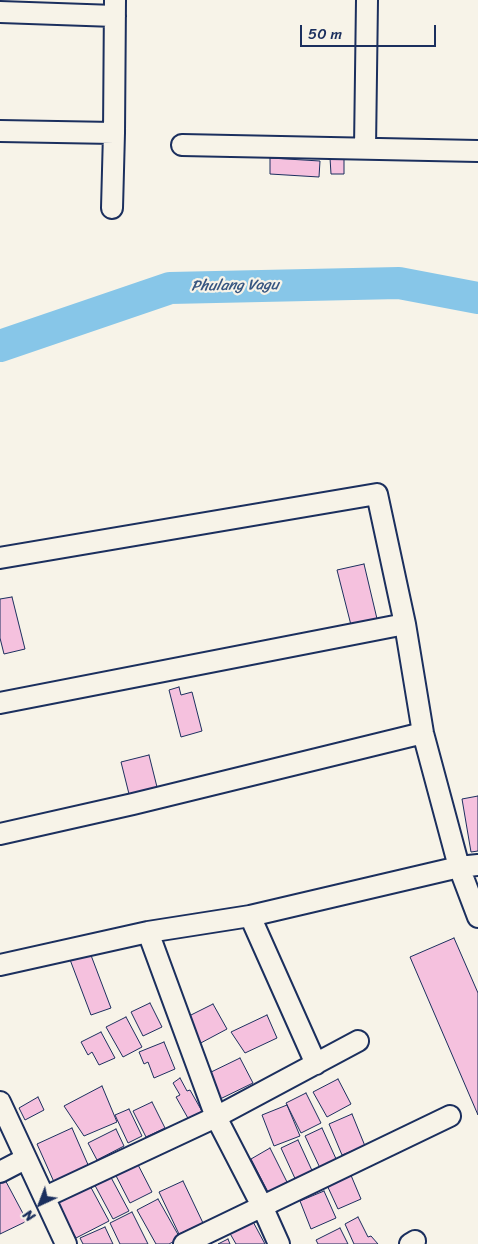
<!DOCTYPE html>
<html>
<head>
<meta charset="utf-8">
<style>
  body { margin:0 }
  #map { position:relative; width:478px; height:1244px; overflow:hidden; background:#f7f3e8; font-family:Sriracha,sans-serif }
  canvas { display:block }
  .north { position:absolute; left:15px; top:1179px; width:50px; height:50px; -webkit-text-stroke:4px #f7f3e8; paint-order:stroke; rotate:223deg; font-size:14px; font-weight:700; line-height:20px; text-align:center; color:#1b2f5e }
  .north::after { content:''; display:block; margin:auto; width:18px; height:22px; background:#1b2f5e; clip-path:polygon(50% 0,100% 100%,50% 72%,0 100%) }
  .scale { position:absolute; left:300px; top:25px; width:136px; height:22px; box-sizing:border-box; border:2px solid #1b2f5e; border-top:0; padding-left:6px; font-size:15px; line-height:18px; white-space:nowrap; color:#1b2f5e; -webkit-text-stroke:4px #f7f3e8; paint-order:stroke }
</style>
</head>
<body>
<div id="map">
<canvas width="478" height="1244"></canvas>
<div class="north">N</div>
<div class="scale">50 m</div>
</div>
<script>
const context = document.querySelector('canvas').getContext('2d');
context.lineJoin = 'round';
const poly = rows => new Path2D(rows.map(r => 'M' + r).join(''));
function stroke(path, color, width, dash) { context.strokeStyle = color; context.lineWidth = width; context.lineCap = dash ? 'butt' : 'round'; context.setLineDash(dash || []); context.stroke(path); }
function paint(path, color) { context.fillStyle = color; context.fill(path, 'evenodd'); }
function drawText(font, color, halo, rows, align = 'center') {
  context.font = font + ' Sriracha,sans-serif'; context.lineWidth = 4.5; context.setLineDash([]); context.textBaseline = 'middle'; context.strokeStyle = halo; context.fillStyle = color; for (const [text, x, y, turn = 0] of rows) {
    context.save(); context.translate(x, y); context.rotate((+turn || 0) * Math.PI / 180); context.textAlign = isNaN(turn) ? turn : align; if (halo) context.strokeText(text, 0, 0); context.fillText(text, 0, 0); context.restore();
  }
}
stroke(poly([
  [0,346,170,288,399,283,478,298]
]), '#87c6e8', 32);
const building = poly([
  [270,158,320,161,319,177,270,174,270,158],
  [330,158,344,158,344,174,331,174,330,158],
  [364,564,378,623,352,629,337,570,364,564],
  [12,597,25,649,4,654,0,638,0,599,12,597],
  [179,687,181,695,192,692,202,731,181,737,169,690,179,687],
  [149,755,158,791,130,798,121,762,149,755],
  [478,796,478,851,471,852,462,799,478,796],
  [454,938,478,993,478,1115,410,957,454,938],
  [89,950,111,1008,91,1015,69,957,89,950],
  [150,1003,162,1027,143,1036,131,1012,150,1003],
  [213,1004,227,1029,197,1045,183,1019,213,1004],
  [267,1015,277,1038,245,1053,231,1032,267,1015],
  [126,1017,142,1047,123,1057,106,1027,126,1017],
  [101,1032,115,1058,99,1065,92,1052,88,1055,81,1042,101,1032],
  [164,1042,175,1069,154,1078,148,1062,144,1064,139,1052,164,1042],
  [240,1058,253,1083,218,1100,205,1075,240,1058],
  [180,1078,187,1091,190,1090,203,1113,189,1120,176,1097,180,1095,173,1083,180,1078],
  [338,1079,351,1104,327,1117,313,1092,338,1079],
  [102,1086,117,1122,84,1136,64,1106,102,1086],
  [306,1093,321,1123,301,1133,286,1103,306,1093],
  [38,1097,44,1110,25,1120,19,1108,38,1097],
  [152,1102,165,1128,146,1137,133,1111,152,1102],
  [287,1105,300,1136,274,1146,262,1115,287,1105],
  [129,1109,142,1136,128,1143,115,1115,129,1109],
  [352,1114,365,1146,342,1155,329,1124,352,1114],
  [72,1128,89,1167,54,1182,37,1144,72,1128],
  [322,1128,337,1161,320,1168,305,1136,322,1128],
  [116,1129,124,1146,97,1160,88,1143,116,1129],
  [298,1140,315,1177,298,1185,281,1148,298,1140],
  [270,1148,287,1182,268,1192,251,1159,270,1148],
  [134,1157,152,1192,130,1203,112,1168,134,1157],
  [107,1170,129,1211,113,1219,91,1178,107,1170],
  [350,1173,361,1199,338,1209,326,1183,350,1173],
  [3,1176,27,1221,0,1234,0,1178,3,1176],
  [183,1181,203,1223,179,1234,159,1192,183,1181],
  [88,1182,109,1221,76,1238,55,1199,88,1182],
  [324,1191,336,1218,311,1229,300,1201,324,1191],
  [158,1199,180,1238,169,1244,156,1244,137,1210,158,1199],
  [132,1212,148,1244,120,1244,110,1223,132,1212],
  [358,1217,368,1237,371,1236,378,1244,354,1244,345,1224,358,1217],
  [251,1218,265,1244,236,1244,228,1230,251,1218],
  [105,1227,113,1244,83,1244,80,1238,105,1227],
  [340,1228,348,1244,318,1244,316,1240,340,1228],
  [228,1239,230,1244,218,1244,228,1239]
]);
paint(building, '#f5c1de');
stroke(building, '#1b2f5e', 1);
const minor = poly([
  [0,12,115,16],
  [0,131,114,133,112,208],
  [114,133,115,0],
  [182,145,478,151],
  [365,148,367,0],
  [0,558,377,494,405,624],
  [0,703,405,624,423,733,459,867,250,916,148,932,0,965],
  [0,834,133,804,423,733],
  [478,865,459,867,478,917],
  [250,916,316,1064],
  [148,932,216,1117,262,1206,279,1244],
  [0,1102,66,1244],
  [0,1172,25,1159],
  [45,1197,216,1117,358,1041],
  [184,1244,450,1116],
  [410,1244,415,1241]
]);
stroke(minor, '#1b2f5e', 24);
stroke(minor, '#f7f3e8', 20);
drawText('italic 15px', '#365580', '#f7f3e8', [
  ["Phulang Vagu",235,286,-1]
]);
</script>
</body>
</html>
